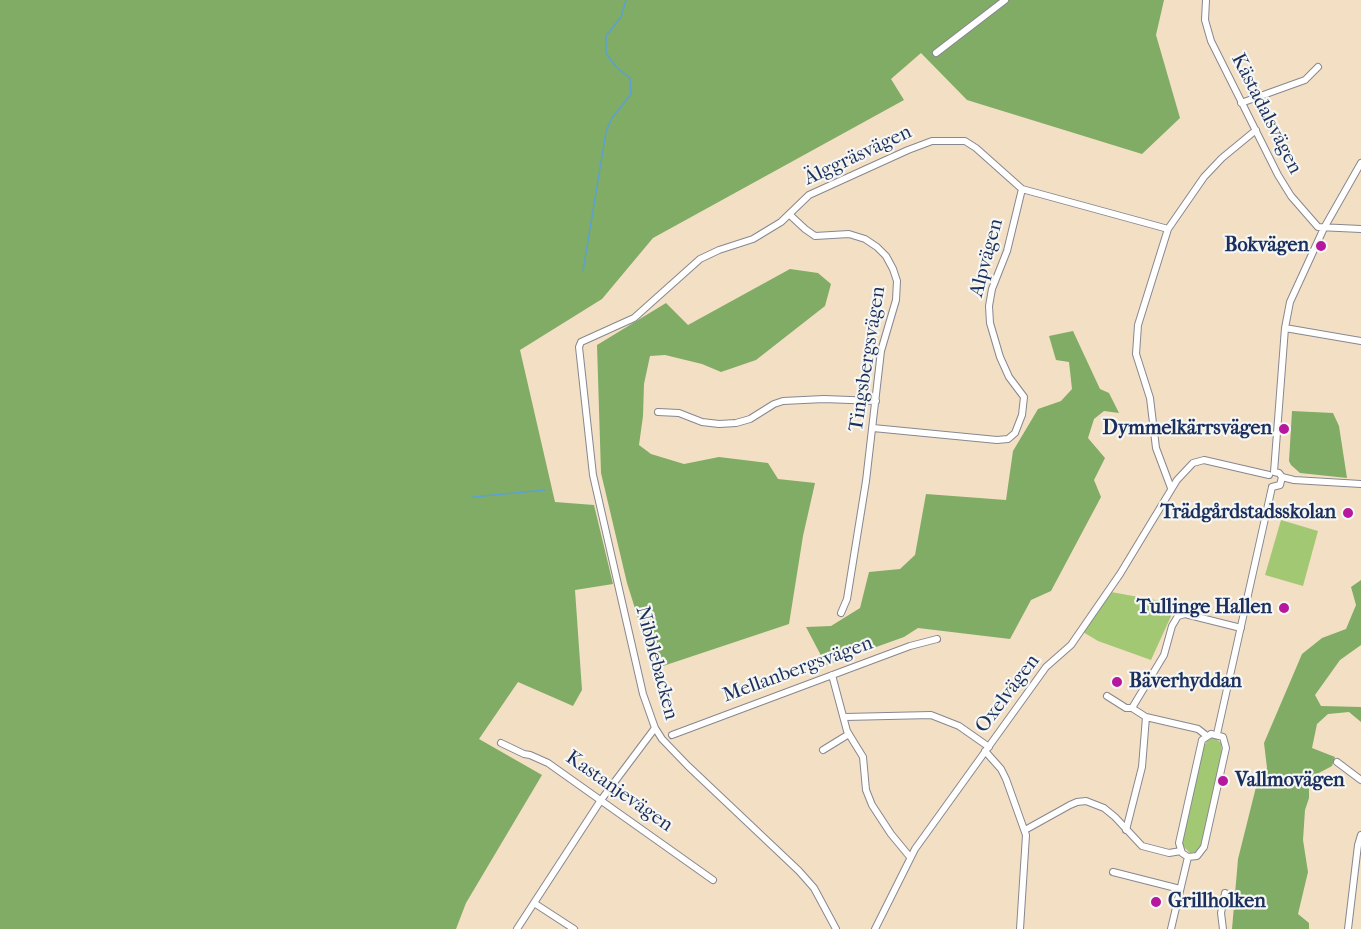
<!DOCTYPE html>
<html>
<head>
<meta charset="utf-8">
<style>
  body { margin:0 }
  canvas { display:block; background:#f3dfc4 }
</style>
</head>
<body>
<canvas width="1361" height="929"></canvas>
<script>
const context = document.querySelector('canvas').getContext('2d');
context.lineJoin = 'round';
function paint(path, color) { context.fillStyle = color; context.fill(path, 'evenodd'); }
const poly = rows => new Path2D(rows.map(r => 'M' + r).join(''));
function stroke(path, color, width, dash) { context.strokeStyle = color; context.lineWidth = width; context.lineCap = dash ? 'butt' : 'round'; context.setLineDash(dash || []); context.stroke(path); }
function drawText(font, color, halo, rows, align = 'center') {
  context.font = font + ' "IM FELL French Canon",serif'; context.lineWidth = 4.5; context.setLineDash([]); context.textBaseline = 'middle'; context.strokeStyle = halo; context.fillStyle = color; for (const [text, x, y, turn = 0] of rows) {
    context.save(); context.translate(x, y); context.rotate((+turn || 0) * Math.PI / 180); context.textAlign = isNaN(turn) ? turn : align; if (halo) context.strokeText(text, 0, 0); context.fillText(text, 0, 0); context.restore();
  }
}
paint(poly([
  [1281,520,1318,531,1303,586,1265,575],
  [1111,592,1172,603,1180,608,1172,614,1151,660,1098,641,1083,632],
  [1214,737,1221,743,1222,753,1201,845,1196,852,1190,853,1183,846,1182,840,1202,749,1208,740]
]), '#a2c873');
paint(poly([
  [0,0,1164,0,1156,35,1180,118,1142,154,967,100,921,53,891,79,904,100,653,238,602,299,520,350,555,502,594,505,613,584,575,590,582,690,573,706,518,682,479,739,542,775,466,903,456,929,0,929],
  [790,269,818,273,831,284,825,306,756,360,721,372,702,364,665,355,650,356,644,384,643,416,639,445,651,454,684,464,719,457,768,463,778,479,815,483,803,536,789,624,654,669,627,583,601,473,597,345,666,303,688,325],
  [1073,331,1100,389,1109,393,1119,413,1104,411,1094,419,1088,438,1105,458,1094,480,1101,497,1051,591,1031,600,1010,639,918,628,904,637,826,665,806,627,831,626,860,608,869,572,900,569,915,555,926,494,1006,500,1013,451,1038,409,1061,401,1072,389,1069,362,1056,360,1049,336],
  [1292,411,1333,413,1339,426,1347,478,1300,473,1291,465,1289,461],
  [1361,580,1361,645,1340,660,1315,695,1321,706,1361,707,1361,722,1349,712,1328,714,1317,724,1312,748,1335,757,1332,766,1315,775,1309,781,1309,798,1305,810,1303,840,1308,872,1298,914,1309,923,1309,929,1232,929,1238,859,1256,787,1267,768,1264,743,1302,654,1322,638,1346,629,1356,605,1351,587]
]), '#81ac65');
stroke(poly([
  [583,271,606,132,612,118,631,94,630,78,616,67,606,53,606,36,621,17,626,0],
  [473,497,545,490]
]), '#5ba1d1', 1.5);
const minor = poly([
  [1206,0,1205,20,1211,41,1278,175,1291,196,1318,227,1361,229],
  [936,53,1005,0],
  [1241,103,1305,80,1318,67],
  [790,215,805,229,815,236,849,234,865,239,877,247,886,256,893,269,897,281,896,300,881,351,866,481,847,599,841,613],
  [1285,328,1361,341],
  [658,412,679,413,702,422,719,424,736,423,750,419,774,404,783,401,824,399,876,401],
  [873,428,997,440,1008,439,1015,433,1022,415,1024,397,1009,377,1000,357,990,323,989,306,992,289,1007,251,1022,189],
  [1274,472,1285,328,1290,302,1324,228,1361,163],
  [1274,472,1279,473,1282,477,1294,480,1361,484],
  [1272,487,1280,485,1282,477],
  [1171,488,1156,448,1150,398,1136,354,1138,325,1168,229,1204,177,1222,158,1256,130],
  [832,675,847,731,863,757,866,790,872,805,891,834,910,857],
  [1107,696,1126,708,1132,708,1146,717,1198,729,1207,736],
  [1132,708,1164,655,1172,626,1178,616,1185,614,1241,628],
  [845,717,931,715,959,726,989,747],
  [1211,734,1223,737,1226,748,1204,847,1197,856,1188,857,1182,853,1179,843,1202,740,1211,734],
  [1217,734,1272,487],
  [672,735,910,646,937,639],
  [501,743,524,754,530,755,548,763,713,880],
  [823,750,849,734],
  [985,751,1001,769,1006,779,1026,835,1020,929],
  [1337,762,1361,780],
  [1025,830,1070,805,1077,802,1086,801,1104,808,1115,817,1142,846,1169,853,1181,851],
  [1126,830,1142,767,1146,717],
  [1113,872,1180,889],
  [534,903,574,929],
  [517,929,601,800,655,728],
  [836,929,814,888,799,871,688,766,662,739,655,728,643,694,593,475,579,347,581,342,634,318,700,259,719,250,753,239,781,222,809,195,908,150,932,141,965,141,976,148,1022,189,1168,229],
  [875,929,915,849,1046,667,1071,645,1120,574,1177,480,1193,463,1204,460,1269,475],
  [1171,929,1188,857],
  [1223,929,1221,913,1225,893],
  [1348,929,1358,845,1361,835]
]);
stroke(minor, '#878791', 8);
stroke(minor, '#fff', 6);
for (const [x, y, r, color] of [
  [1321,246,6,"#b5179e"],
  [1284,429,6,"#b5179e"],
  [1348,513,6,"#b5179e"],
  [1284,608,6,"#b5179e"],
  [1117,682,6,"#b5179e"],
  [1223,781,6,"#b5179e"],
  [1156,902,6,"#b5179e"]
]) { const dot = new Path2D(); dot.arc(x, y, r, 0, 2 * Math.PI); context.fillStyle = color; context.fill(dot); stroke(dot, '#f6f6f2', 2); }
drawText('20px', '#1b2f5e', '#f6f6f2', [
  ["Kästadalsvägen",1266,114,63],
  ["Älggräsvägen",858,156,-25],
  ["Alpvägen",987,258,-75],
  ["Tingsbergsvägen",868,359,-81],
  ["Nibblebacken",656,663,75],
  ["Mellanbergsvägen",798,670,-20],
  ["Oxelvägen",1008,694,-53],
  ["Kastanjevägen",619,792,35]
]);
drawText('bold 20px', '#1b2f5e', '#f6f6f2', [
  ["Bokvägen",1309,246],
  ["Dymmelkärrsvägen",1272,429],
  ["Trädgårdstadsskolan",1336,513],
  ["Tullinge Hallen",1272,608],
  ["Bäverhyddan",1129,682,"left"],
  ["Vallmovägen",1235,781,"left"],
  ["Grillholken",1168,902,"left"]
], 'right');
</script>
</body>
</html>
